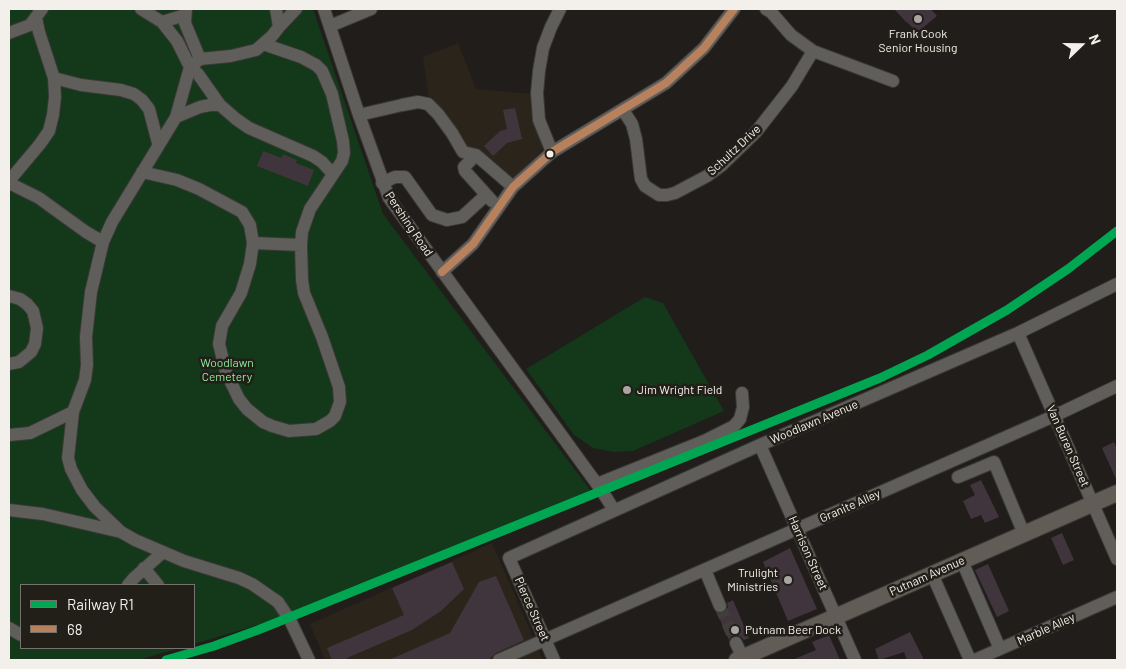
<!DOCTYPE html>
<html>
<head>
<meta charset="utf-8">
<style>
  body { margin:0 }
  #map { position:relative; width:1126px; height:669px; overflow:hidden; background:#201d1a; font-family:Barlow,sans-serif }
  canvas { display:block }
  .frame { position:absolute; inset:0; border:10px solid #f3f0ec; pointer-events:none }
  .legend { position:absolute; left:20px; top:584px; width:175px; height:65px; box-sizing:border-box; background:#221e18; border:1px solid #76726d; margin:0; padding:6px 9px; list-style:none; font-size:15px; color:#f3f0ec }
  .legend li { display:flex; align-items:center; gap:10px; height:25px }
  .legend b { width:25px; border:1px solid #76726d }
  .north { position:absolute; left:1056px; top:20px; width:50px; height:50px; -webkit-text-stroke:4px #221e18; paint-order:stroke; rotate:68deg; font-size:14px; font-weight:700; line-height:20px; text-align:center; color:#f3f0ec }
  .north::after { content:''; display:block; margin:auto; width:18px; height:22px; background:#f3f0ec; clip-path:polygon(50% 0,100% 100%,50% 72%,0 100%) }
</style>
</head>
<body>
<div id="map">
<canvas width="1126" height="669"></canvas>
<div class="frame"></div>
<ul class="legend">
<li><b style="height:6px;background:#00a651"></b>Railway R1</li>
<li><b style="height:6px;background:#b6815c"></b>68</li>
</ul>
<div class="north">N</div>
</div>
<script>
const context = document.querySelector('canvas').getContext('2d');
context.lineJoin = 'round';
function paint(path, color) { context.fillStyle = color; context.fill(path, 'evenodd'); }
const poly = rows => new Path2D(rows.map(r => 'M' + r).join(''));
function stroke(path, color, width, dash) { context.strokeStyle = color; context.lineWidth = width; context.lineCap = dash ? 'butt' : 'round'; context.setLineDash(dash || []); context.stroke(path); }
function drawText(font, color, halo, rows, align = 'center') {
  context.font = font + ' Barlow,sans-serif'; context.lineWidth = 5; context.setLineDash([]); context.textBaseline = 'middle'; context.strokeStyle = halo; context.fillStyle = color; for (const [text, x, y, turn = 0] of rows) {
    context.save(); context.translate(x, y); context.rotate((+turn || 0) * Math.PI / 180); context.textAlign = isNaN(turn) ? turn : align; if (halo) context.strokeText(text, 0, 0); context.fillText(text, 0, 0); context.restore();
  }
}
paint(poly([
  [458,43,476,89,533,94,543,149,504,188,464,149,429,101,423,57],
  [492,543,543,660,325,660,310,624]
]), '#2b241a');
paint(poly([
  [9,9,313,9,383,214,591,491,275,620,194,644,194,585,21,585,21,648,180,648,138,660,9,660],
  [645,297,663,303,724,411,633,451,614,452,593,448,574,435,526,369]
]), '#13381a');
paint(poly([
  [894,9,931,9,937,16,919,31,915,28,914,29,907,22,907,23],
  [515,108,522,139,507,143,493,156,484,146,500,131,507,129,503,110],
  [263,151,282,158,283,154,297,160,296,163,314,170,308,186,257,166],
  [1114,442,1117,449,1117,481,1102,448],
  [981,480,999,517,985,523,981,515,971,519,963,501,975,495,970,485],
  [1062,533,1074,560,1063,565,1051,538],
  [790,548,817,609,788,621,763,562],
  [452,562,464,589,441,611,412,630,347,658,348,660,332,660,327,648,404,615,392,588],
  [988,564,1009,611,997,617,975,570],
  [496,576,524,640,496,653,488,660,389,660,450,633,479,582],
  [733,600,749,638,744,640,740,636,736,635,732,636,729,640,717,613,723,614,726,611,728,608,727,603],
  [910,632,924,660,907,660,904,652,879,660,875,649],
  [829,635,840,660,792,660,816,650,812,642]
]), '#41353d');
stroke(poly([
  [720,606,736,643]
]), '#403d3a', 12, [12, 6]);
const minor = poly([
  [141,9,162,22,185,15],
  [186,9,185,23,200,59,231,56,256,50,272,36,279,27,276,9],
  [324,9,359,115,389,198,602,491,614,510],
  [766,9,771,12,791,35,813,51,893,81],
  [162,22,177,41,190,67,198,74,220,105,236,119,249,128,313,156,322,162,333,174],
  [330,26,371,9],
  [279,27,296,9],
  [9,33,30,25,42,9],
  [200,59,190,67,176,117,112,222,103,242,91,292,86,337,87,365,85,380,73,412,68,458,71,469,82,490,95,507,121,532,135,540,184,561,239,578,252,584,278,602,290,620,309,660],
  [54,78,81,85,121,90,134,94,142,100,149,109,158,143],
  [623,110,632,124,636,139,641,179,645,186,659,195,667,195,675,193,707,176,722,165,756,132,792,86,813,51],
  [359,115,402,105,418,102,428,104,438,114,452,133,463,152,476,155,513,187],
  [176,117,200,107,210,105,220,105],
  [552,152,539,120,537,93,539,71,543,48,551,27,560,9],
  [476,155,464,167,465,171,492,201],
  [142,172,177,180,199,189,242,212,250,225,253,243,250,264,241,293,222,326,219,344,226,372,239,399,247,409,263,422,272,426,289,431,316,429,330,421,335,416,340,402,339,387,322,337,304,293,302,280,301,245,302,232,310,209,342,161,344,153,343,141,332,94,322,71,316,65,301,57,263,44],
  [9,181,40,144,49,131,53,115,55,97,54,78,39,32,36,18],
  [9,183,39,198,86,232,103,242],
  [382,183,395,177,405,177,432,215,447,220,462,217,486,195],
  [253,243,301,245],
  [442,272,473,244,513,187,552,152,666,83,704,48,734,9],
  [9,296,20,299,27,304,33,311,37,328,35,344,31,352,19,362,9,364],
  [1018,333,1117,559],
  [9,435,30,433,73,412],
  [760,445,855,660],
  [958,477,994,462,1024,534],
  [597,484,704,441,734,426,740,419,743,407,742,393],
  [9,510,43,514,121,532],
  [962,561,1000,649],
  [144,568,158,585],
  [705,570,720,606],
  [932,574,970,660],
  [128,585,134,578,163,552],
  [9,628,21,635],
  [736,643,743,658],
  [499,660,1054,416,1117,386],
  [554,660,509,558,760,445,1018,333,1117,284],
  [975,660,1117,597]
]);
const major = poly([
  [737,660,1117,493]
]);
stroke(minor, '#3b3937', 14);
stroke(major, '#3b3937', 18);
stroke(minor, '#605e5b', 12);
stroke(major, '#615d56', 16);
stroke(poly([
  [442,272,473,244,513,187,552,152,666,83,704,48,734,9]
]), '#b6815c', 8);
stroke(poly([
  [166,660,214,646,258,630,880,378,928,355,1007,310,1068,269,1117,231]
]), '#00a651', 9);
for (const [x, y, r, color] of [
  [918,19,5,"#a9a6a2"],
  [550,154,4.5,"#f3f0ec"],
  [627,390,5,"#a9a6a2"],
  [788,580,5,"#a9a6a2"],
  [735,630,5,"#a9a6a2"]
]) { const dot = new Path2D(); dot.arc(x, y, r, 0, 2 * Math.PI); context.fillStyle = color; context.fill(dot); stroke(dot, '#221e18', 2); }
drawText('12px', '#f3f0ec', '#221e18', [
  ["Frank Cook",918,34,"center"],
  ["Senior Housing",918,48,"center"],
  ["Jim Wright Field",637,390],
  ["Trulight",778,573,"right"],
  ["Ministries",778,587,"right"],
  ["Putnam Beer Dock",745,630]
], 'left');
drawText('12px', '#f3f0ec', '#221e18', [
  ["Schultz Drive",734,150,-43],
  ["Pershing Road",409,224,56],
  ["Woodlawn Avenue",814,422,-23],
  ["Van Buren Street",1068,446,66],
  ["Granite Alley",850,506,-24],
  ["Harrison Street",808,553,66],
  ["Putnam Avenue",927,576,-24],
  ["Pierce Street",532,609,66],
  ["Marble Alley",1046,629,-24]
]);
drawText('12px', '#8dec9b', '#221e18', [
  ["Woodlawn",227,363],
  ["Cemetery",227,377]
]);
</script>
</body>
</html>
